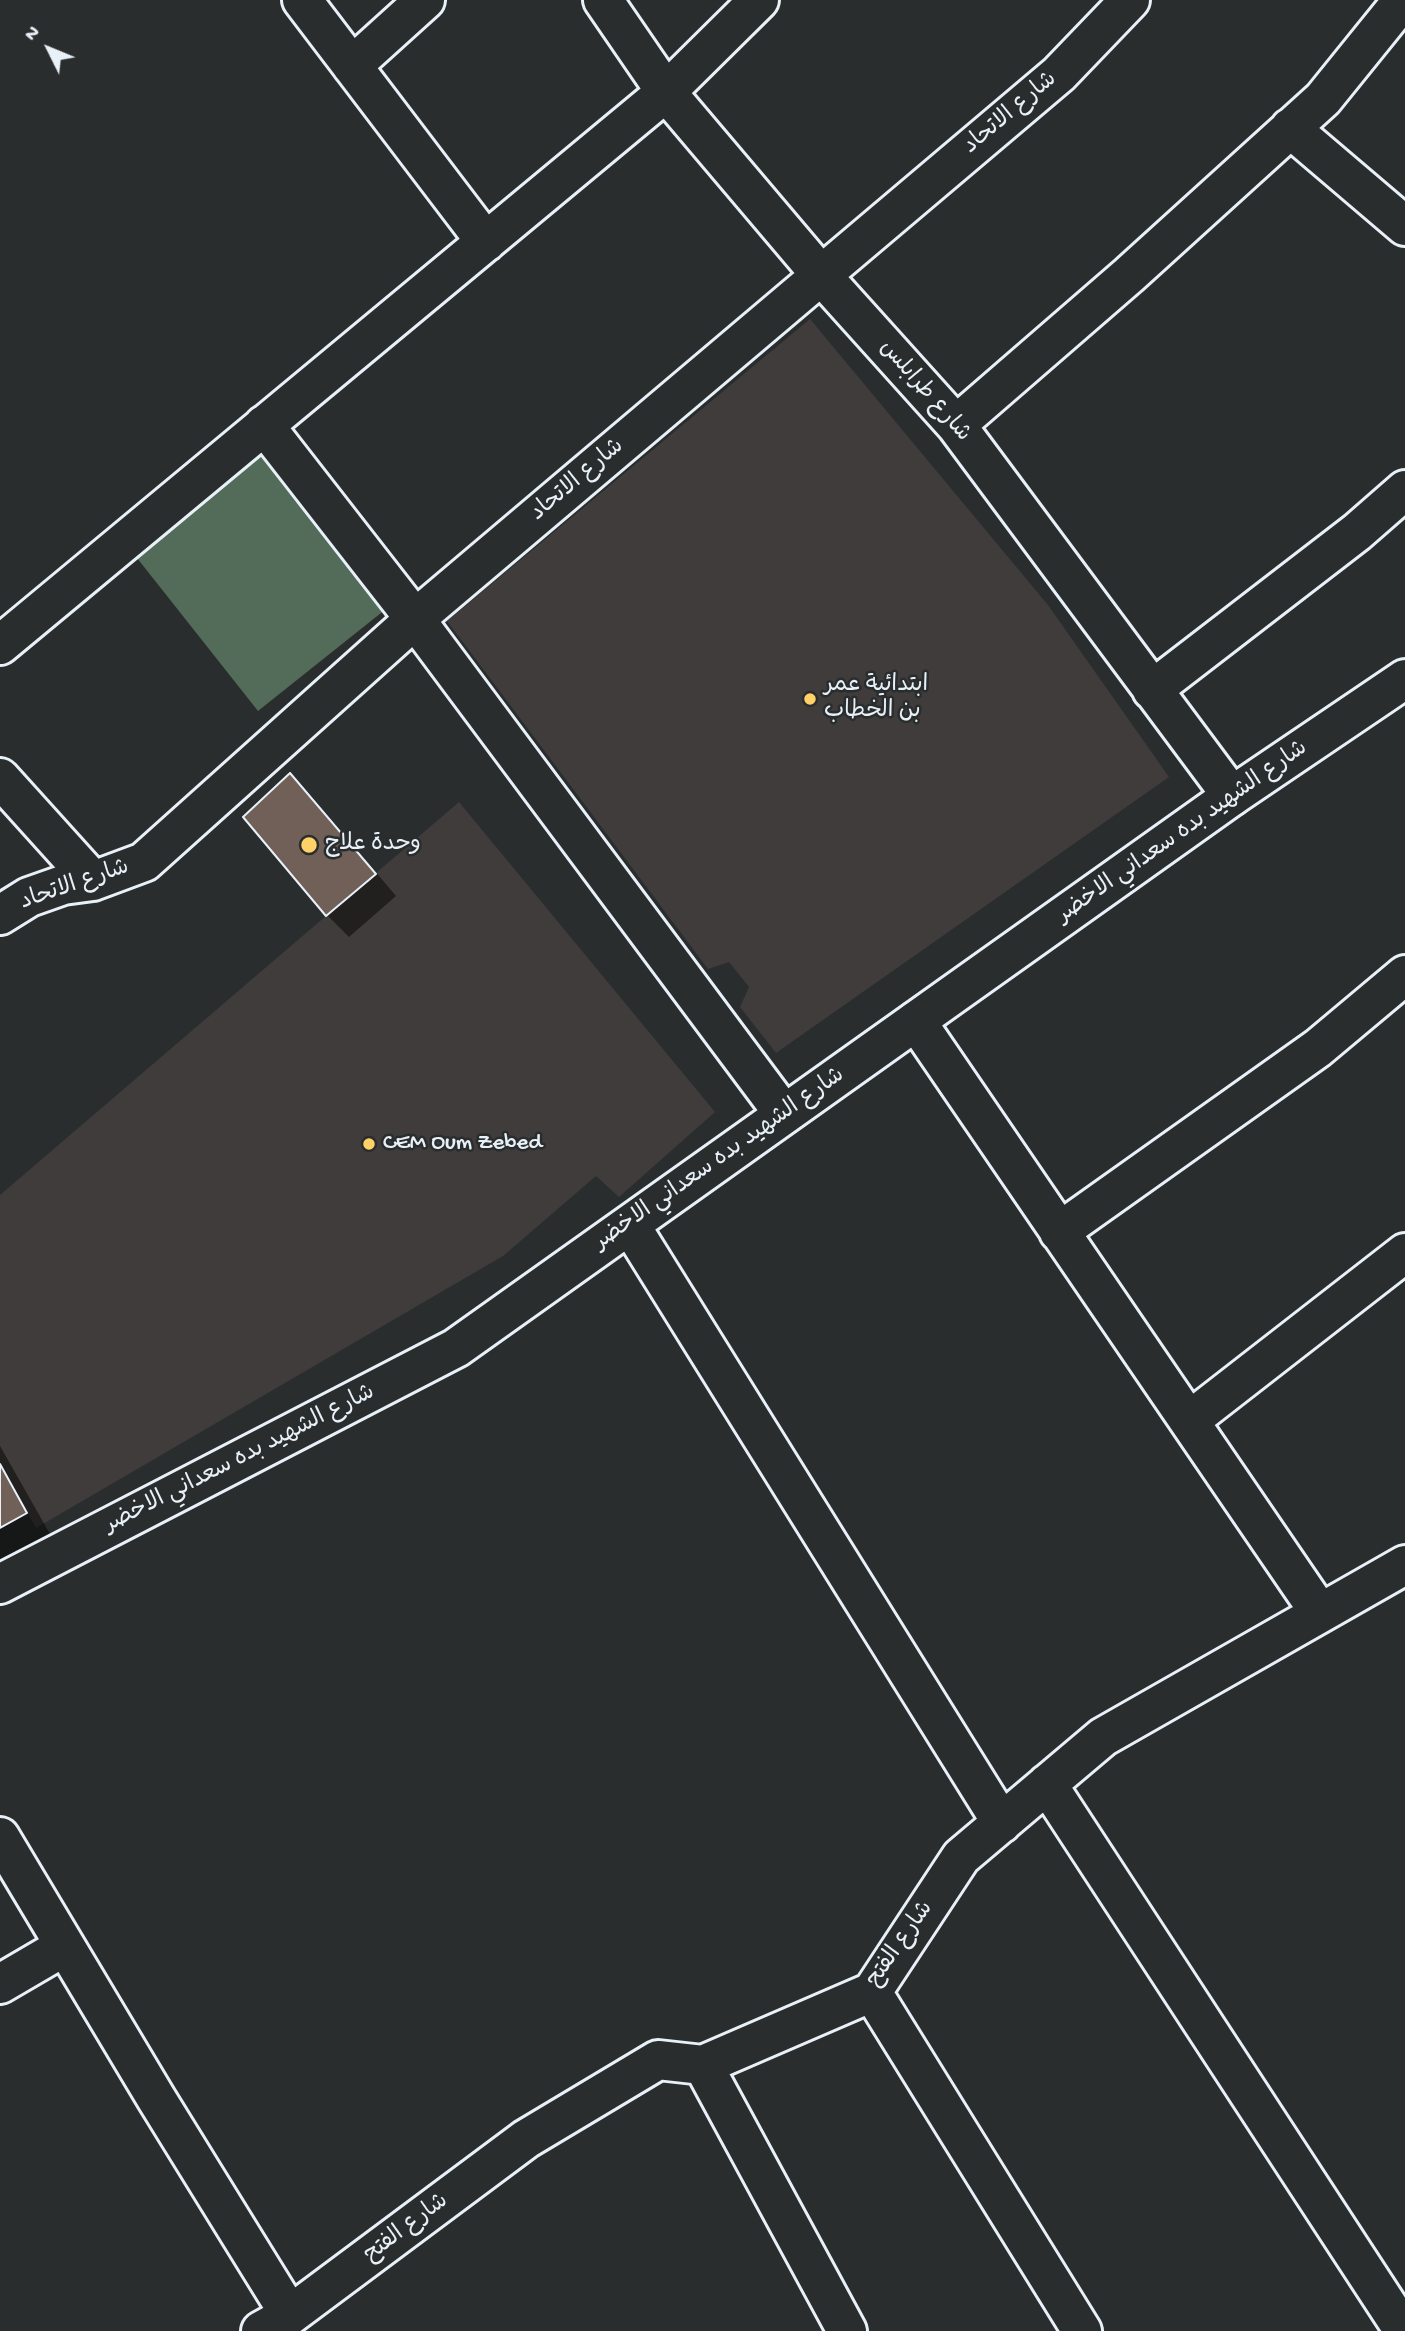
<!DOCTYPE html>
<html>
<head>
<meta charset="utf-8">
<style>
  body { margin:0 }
  #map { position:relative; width:1405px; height:2331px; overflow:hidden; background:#2a2d2e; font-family:"Gochi Hand",sans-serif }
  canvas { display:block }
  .north { position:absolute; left:14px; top:14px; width:70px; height:70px; -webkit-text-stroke:5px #2a2d2e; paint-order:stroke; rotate:313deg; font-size:19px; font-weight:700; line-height:28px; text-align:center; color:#e8f1f8 }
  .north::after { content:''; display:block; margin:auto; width:24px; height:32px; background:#e8f1f8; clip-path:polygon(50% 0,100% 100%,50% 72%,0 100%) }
</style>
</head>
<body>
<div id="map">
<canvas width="1405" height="2331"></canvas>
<div class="north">N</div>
</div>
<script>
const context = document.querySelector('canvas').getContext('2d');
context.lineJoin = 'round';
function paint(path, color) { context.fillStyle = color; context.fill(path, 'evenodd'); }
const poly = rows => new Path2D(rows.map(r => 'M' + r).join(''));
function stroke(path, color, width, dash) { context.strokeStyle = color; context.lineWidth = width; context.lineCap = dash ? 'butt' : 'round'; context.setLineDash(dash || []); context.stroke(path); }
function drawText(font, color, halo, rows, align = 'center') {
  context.font = font + ' "Gochi Hand","Playpen Sans Arabic",sans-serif'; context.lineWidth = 5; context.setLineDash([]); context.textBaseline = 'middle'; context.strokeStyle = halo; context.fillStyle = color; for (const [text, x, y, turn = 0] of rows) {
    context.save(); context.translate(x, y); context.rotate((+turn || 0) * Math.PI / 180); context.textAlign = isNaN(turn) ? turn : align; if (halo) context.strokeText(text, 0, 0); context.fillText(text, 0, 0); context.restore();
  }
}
paint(poly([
  [810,319,1048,605,1169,777,776,1053,740,1007,749,987,729,962,708,969,447,621],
  [459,802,715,1112,619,1197,596,1176,503,1256,36,1528,0,1464,0,1195]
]), '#3f3c3b');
paint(poly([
  [262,452,386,609,258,711,137,558]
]), '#536b59');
paint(poly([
  [290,776,312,797,396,896,349,937,327,915,245,817],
  [0,1446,54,1541,0,1570]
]), '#0007');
const building = poly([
  [290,773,376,874,326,916,243,817,290,773],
  [0,1464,27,1513,0,1528,0,1464]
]);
paint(building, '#716058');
stroke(building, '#e8f1f8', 2);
const street = poly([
  [302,0,486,242],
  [603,0,666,92,821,275,956,425,1232,796],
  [352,66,425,0],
  [1290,128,1405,226],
  [264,425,415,619,784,1114],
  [956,425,1129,275,1323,99,1403,0],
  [0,645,666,92,759,0],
  [1152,690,1357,532,1405,490],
  [0,778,93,881],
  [0,915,29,897,63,885,93,881,144,862,415,619,1059,74,1130,0],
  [916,1021,1320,1613],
  [630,1225,1002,1823],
  [1059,1232,1318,1048,1405,975],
  [1189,1421,1405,1253],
  [1047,1784,1404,2331],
  [0,1837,156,2098,290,2315],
  [0,1984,65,1946],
  [872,1992,1082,2331],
  [703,2065,847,2331],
  [261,2331,290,2315,526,2139,658,2060,703,2065,872,1992,961,1857,1103,1737,1405,1565]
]);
const secondary = poly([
  [0,1584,456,1348,1232,796,1405,679]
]);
stroke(street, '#e8f1f8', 44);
stroke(secondary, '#e8f1f8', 44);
stroke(street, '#2a2d2e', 38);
stroke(secondary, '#2a2d2e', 38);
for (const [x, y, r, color] of [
  [810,699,7,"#ffd166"],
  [309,845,9,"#ffd166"],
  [369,1144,7,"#ffd166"]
]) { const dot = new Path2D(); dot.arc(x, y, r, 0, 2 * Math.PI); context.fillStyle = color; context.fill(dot); stroke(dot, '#2a2d2e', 2.5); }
drawText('23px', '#e8f1f8', '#2a2d2e', [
  ["شارع الاتحاد",1011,114,-40],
  ["شارع طرابلس",924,392,49],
  ["شارع الاتحاد",578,481,-40],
  ["شارع الشهيد بده سعداني الاخضر",1183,833,-35],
  ["شارع الاتحاد",75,886,-19],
  ["شارع الشهيد بده سعداني الاخضر",720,1160,-35],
  ["شارع الشهيد بده سعداني الاخضر",240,1460,-27],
  ["شارع الفتح",901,1945,-55],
  ["شارع الفتح",407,2229,-37]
]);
drawText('23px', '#e8f1f8', '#2a2d2e', [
  ["ابتدائية عمر",824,686],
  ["بن الخطاب",824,712],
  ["وحدة علاج",325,845],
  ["CEM Oum Zebed",383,1144]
], 'left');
</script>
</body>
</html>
